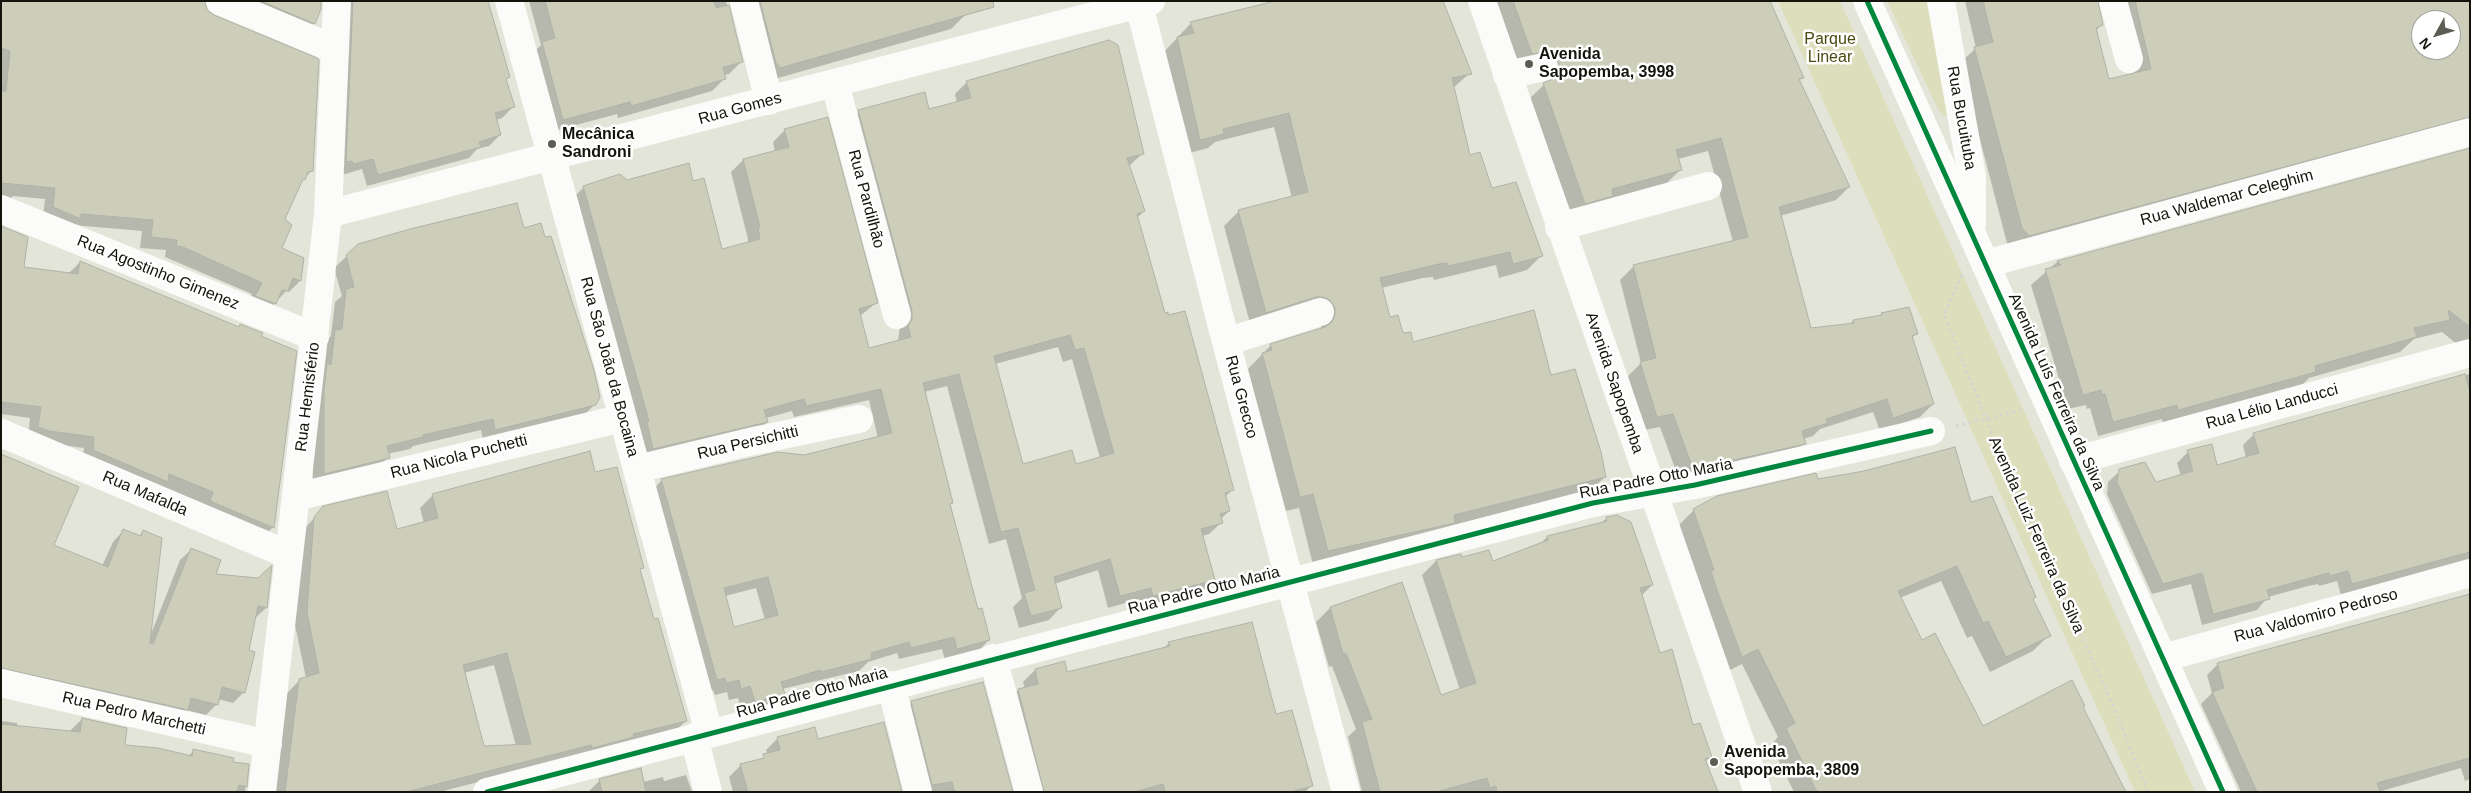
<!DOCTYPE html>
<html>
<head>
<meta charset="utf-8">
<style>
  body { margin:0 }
  #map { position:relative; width:2471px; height:793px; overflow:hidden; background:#e4e5d9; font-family:Helvetica,sans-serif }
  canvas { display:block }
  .frame { position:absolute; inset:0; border:2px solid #14140d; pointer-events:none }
  .north { position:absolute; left:2411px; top:10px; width:50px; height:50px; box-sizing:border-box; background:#fff; border:1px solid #a1a19e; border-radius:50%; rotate:231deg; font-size:14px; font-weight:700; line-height:20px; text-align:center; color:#14140d }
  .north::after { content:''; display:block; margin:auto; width:18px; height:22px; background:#5d5d54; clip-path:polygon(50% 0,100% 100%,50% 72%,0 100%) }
</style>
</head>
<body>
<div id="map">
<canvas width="2471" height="793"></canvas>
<div class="frame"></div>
<div class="north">N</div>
</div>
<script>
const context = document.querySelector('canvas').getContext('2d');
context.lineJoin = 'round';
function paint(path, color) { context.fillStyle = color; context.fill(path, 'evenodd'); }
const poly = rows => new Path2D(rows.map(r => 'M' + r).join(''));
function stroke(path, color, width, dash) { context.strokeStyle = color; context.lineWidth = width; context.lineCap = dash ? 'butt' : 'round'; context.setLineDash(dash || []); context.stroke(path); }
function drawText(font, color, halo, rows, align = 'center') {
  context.font = font + ' Helvetica,sans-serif'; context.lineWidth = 5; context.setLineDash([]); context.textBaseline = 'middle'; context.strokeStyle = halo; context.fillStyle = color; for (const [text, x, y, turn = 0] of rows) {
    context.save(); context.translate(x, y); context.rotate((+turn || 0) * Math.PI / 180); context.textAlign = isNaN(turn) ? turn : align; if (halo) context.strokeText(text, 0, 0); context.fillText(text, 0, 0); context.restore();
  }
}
paint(poly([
  [1778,1,1840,1,2195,792,2135,792],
  [1887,1,1930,1,1954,116,1944,116,1939,111]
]), '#dddebb');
paint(poly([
  [1,1,206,11,312,170,299,185,283,219,280,249,302,259,300,281,289,292,286,291,264,315,245,307,252,294,165,257,166,250,140,248,142,231,73,225,43,218,45,199,13,196,1,208],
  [224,1,321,1,314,23,303,34],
  [341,1,487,1,508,77,505,80,513,107,502,118,496,120,500,135,489,146,477,149,469,158,367,186,362,169,342,175],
  [529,1,726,1,742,61,729,74,723,75,724,79,712,91,618,118,617,114,550,132,531,55,541,45],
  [755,1,967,1,966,14,951,29,764,82],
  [1496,1,1757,1,1803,77,1799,81,1849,187,1836,200,1780,216,1811,330,1849,325,1853,321,1879,317,1882,314,1916,334,1911,339,1933,404,1920,417,1880,431,1873,412,1820,429,1813,436,1803,439,1804,443,1791,457,1680,482,1660,427,1644,430,1628,376,1641,363,1620,280,1634,266,1733,242,1708,151,1678,159,1681,169,1667,183,1609,199,1598,209,1572,216,1530,98,1546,83,1546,77,1519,66],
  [1965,1,2098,1,2102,24,2096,31,2108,81,2134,74,2116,4,2103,1,2470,1,2470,142,2014,250,2007,243,1960,63,1976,48],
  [2421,20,2451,20,2451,50,2421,50],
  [1191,23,1470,73,1453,88,1470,156,1491,189,1541,256,1527,270,1499,278,1496,265,1434,280,1433,277,1423,278,1381,288,1389,319,1412,344,1551,377,1605,477,1590,491,1450,526,1439,537,1313,565,1299,508,1286,511,1248,369,1271,345,1321,329,1321,323,1251,327,1224,226,1238,212,1292,198,1274,127,1215,142,1208,148,1186,154,1163,53],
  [967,82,1143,153,1129,166,1144,211,1137,218,1164,315,1232,490,1225,497,1229,511,1221,519,1222,522,1209,534,1202,536,1214,580,1202,592,1141,608,1139,599,1108,608,1098,570,1054,584,1061,607,1049,620,1019,628,1013,607,1022,598,1006,539,989,544,947,386,924,392,952,503,949,505,977,611,989,640,977,652,945,660,942,649,899,659,897,653,868,662,859,671,782,689,783,693,771,706,742,713,738,698,729,700,727,692,715,695,713,690,705,692,650,493,662,480,804,456,878,438,869,400,794,417,792,411,766,418,767,422,755,434,641,460,572,199,584,187,626,181,693,183,721,250,747,244,748,239,731,172,743,160,775,152,773,142,785,130,876,303,860,316,869,350,898,342,900,324,847,124,859,112,928,110,957,103,955,94],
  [1058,347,1063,362,1072,359,1100,458,1075,466,1022,465,995,364],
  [756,588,765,620,733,628,725,596],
  [2470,150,2470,341,2457,344,2442,332,2414,339,2400,352,2309,378,2300,387,2163,424,2162,419,2098,436,2090,408,2087,409,2086,405,2068,409,2031,285,2057,262],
  [1,226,27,238,23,269,69,273,80,262,238,328,241,325,260,337,273,527,262,538,82,461,84,448,38,442,28,438,30,418,1,414],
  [523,229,595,404,583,416,483,441,481,430,413,446,410,449,387,454,388,457,376,469,313,485,312,404,324,343,331,336,335,302,342,296,334,268,347,256],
  [2470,374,2470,559,2341,595,2337,581,2319,586,2318,584,2308,586,2268,597,2257,610,2202,625,2191,584,2152,594,2107,494,2108,482,2120,471,2156,483,2181,476,2177,463,2188,452,2217,466,2246,458,2243,445,2254,434],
  [594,473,642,567,639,570,653,621,686,721,673,733,439,792,275,792,287,693,300,680,306,678,295,625,302,531,324,508,396,531,424,523,420,508,433,495],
  [494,665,516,746,483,747,464,673],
  [1817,481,1970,504,2032,600,2049,635,2033,651,1990,672,1972,636,1967,638,1941,581,1900,598,1921,642,1983,728,2082,707,2118,792,1794,792,1771,745,1778,737,1742,664,1726,672,1678,526,1694,510],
  [1607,518,1652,585,1641,596,1659,654,1692,726,1711,756,1705,762,1717,792,1362,792,1348,737,1356,729,1332,666,1329,667,1316,622,1330,608,1401,584,1440,697,1460,690,1422,575,1436,561,1460,555,1461,559,1492,562,1539,545,1547,537,1601,523],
  [123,531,138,537,143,532,151,634,180,560,191,550,214,575,266,608,255,618,247,651,244,692,233,703,218,699,217,704,206,715,186,710,176,720,5,681,7,669,52,546,102,566,113,542],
  [2470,595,2470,779,2465,781,2461,768,2378,792,2241,792,2201,704,2212,693,2207,675,2218,664],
  [1169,643,1275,715,1311,786,1305,792,1031,792,1007,702,1018,690,1025,689,1023,682,1035,670,1064,663,1067,673,1163,649],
  [912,702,1011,792,920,792,900,714],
  [82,719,124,746,188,756,194,751,248,766,245,792,1,792,1,721,17,723,17,727,70,731],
  [778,738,817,741,901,792,733,792,729,777,741,765,759,761,768,755,766,750],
  [686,775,692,792,588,792,600,780,643,782,663,777,664,781]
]), '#0003');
const building = poly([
  [1,1,205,1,207,10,214,15,317,58,319,60,313,171,308,172,305,180,303,179,285,219,292,225,282,248,304,258,301,281,293,278,288,291,282,290,276,304,255,296,262,283,183,247,176,246,177,240,151,237,153,220,81,214,81,219,53,207,55,188,1,183,1,91,6,91,10,51,1,48,1,1],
  [261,1,321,1,321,9,315,24,261,1],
  [353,1,488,1,510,77,506,79,515,107,495,113,501,135,479,142,481,147,378,175,373,159,353,164,352,161,346,162,353,1],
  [545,1,714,1,716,8,729,5,743,62,723,67,726,79,631,106,630,102,563,120,542,42,555,38,545,1],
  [760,1,993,1,994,7,780,68,776,63,760,1],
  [1275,1,1443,1,1472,74,1452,78,1470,155,1480,152,1492,188,1516,182,1543,256,1513,264,1510,252,1448,266,1447,263,1439,264,1380,278,1390,317,1398,315,1403,333,1411,332,1413,342,1534,310,1551,375,1575,369,1601,452,1606,477,1454,515,1455,523,1328,551,1313,494,1300,497,1262,353,1272,350,1270,344,1325,327,1332,322,1335,315,1335,308,1330,300,1323,297,1316,297,1266,313,1238,210,1308,192,1289,113,1223,129,1224,134,1200,140,1177,37,1194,33,1190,22,1275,1],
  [1513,1,1770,1,1804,78,1799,79,1850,187,1779,207,1811,328,1854,323,1853,320,1882,315,1881,313,1909,307,1918,334,1912,336,1934,404,1893,418,1887,399,1826,419,1828,423,1802,431,1806,444,1693,469,1673,414,1657,417,1640,362,1656,358,1633,265,1748,237,1721,138,1676,150,1682,170,1612,189,1613,196,1585,204,1543,83,1555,78,1559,71,1559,63,1555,56,1549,52,1532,54,1513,1],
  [1983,1,2098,1,2103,25,2096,28,2109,79,2151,69,2135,1,2470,1,2470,117,2029,236,2022,228,1974,47,1993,42,1983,1],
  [2421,20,2451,20,2451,50,2421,50,2421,20],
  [1109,40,1118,45,1144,154,1127,158,1145,211,1137,214,1165,313,1168,312,1168,315,1185,311,1234,490,1225,493,1230,511,1220,514,1223,523,1201,529,1215,580,1153,596,1151,588,1120,596,1110,559,1054,577,1062,608,1031,616,1024,593,1035,590,1018,528,1001,532,959,374,923,383,953,503,950,504,978,609,982,608,990,640,957,649,954,637,911,648,909,642,871,653,872,659,821,672,820,670,781,682,785,694,755,702,750,686,741,689,739,680,727,683,725,678,717,680,661,479,778,452,804,455,892,433,881,389,806,406,804,399,764,410,768,422,653,449,647,422,649,421,583,186,620,174,627,180,689,163,693,181,704,178,722,249,760,239,758,227,760,227,743,159,789,147,784,129,828,117,878,303,859,309,869,348,911,337,908,326,912,319,912,311,858,110,925,92,929,109,971,98,966,81,1109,40],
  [1070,335,1075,350,1084,348,1114,453,1076,464,1072,450,1023,464,994,356,1070,335],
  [768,577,778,615,734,627,724,588,768,577],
  [2470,148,2470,327,2448,310,2450,320,2414,328,2417,337,2315,366,2316,372,2178,410,2177,405,2113,422,2105,394,2102,395,2101,390,2083,395,2045,269,2061,265,2057,261,2470,148],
  [517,203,524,228,541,223,545,237,551,236,594,370,600,397,596,405,495,430,493,419,423,435,423,437,387,446,390,458,324,474,324,391,327,363,331,365,335,330,342,329,346,289,354,287,346,255,358,244,410,229,517,203],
  [1,226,28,237,24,267,78,274,80,261,239,327,240,324,263,333,261,336,297,351,274,528,210,501,213,492,169,474,168,482,93,450,94,437,49,431,38,427,41,407,1,402,1,226],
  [2465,374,2470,392,2470,552,2352,584,2348,571,2330,576,2329,573,2321,575,2267,590,2270,599,2213,614,2202,573,2163,584,2117,482,2119,469,2145,462,2156,482,2193,471,2187,450,2212,444,2217,465,2259,453,2253,433,2465,374],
  [1955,447,1971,502,1992,496,2036,597,2033,599,2051,636,2006,657,1988,621,1983,623,1957,566,1898,591,1922,640,1935,633,1983,726,2072,680,2085,706,2083,707,2126,792,1817,792,1786,728,1795,723,1758,649,1742,657,1718,593,1711,571,1714,570,1693,509,1717,496,1816,473,1818,479,1864,471,1955,447],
  [590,451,595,472,617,467,644,568,640,569,654,619,658,618,687,721,633,734,634,737,592,748,591,745,406,792,285,792,299,679,319,673,307,612,314,517,323,506,387,491,397,529,438,518,432,494,590,451],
  [507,653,531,744,484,746,463,665,507,653],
  [1,454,79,487,54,545,108,567,123,529,141,536,143,530,162,538,150,643,153,644,191,548,221,560,216,574,258,578,272,565,267,608,258,606,249,650,255,652,245,693,222,687,218,705,191,698,188,710,1,668,1,454],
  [1617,515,1631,522,1653,585,1640,588,1660,653,1672,649,1693,725,1700,723,1712,757,1705,759,1718,792,1497,792,1496,786,1490,788,1487,778,1436,792,1380,792,1362,722,1372,719,1346,653,1343,654,1330,607,1402,582,1441,695,1476,683,1436,560,1461,554,1462,557,1489,550,1493,561,1548,540,1547,536,1607,521,1606,517,1617,515],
  [2470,594,2470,758,2377,783,2380,792,2257,792,2212,692,2224,688,2217,663,2470,594],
  [1252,622,1276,714,1292,710,1313,786,1290,792,1165,792,1163,784,1134,792,1044,792,1018,689,1038,684,1035,669,1065,661,1067,672,1170,646,1168,642,1252,622],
  [983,682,1013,792,955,792,952,782,932,785,911,701,983,682],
  [82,718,127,728,125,745,158,748,192,756,193,749,234,758,233,762,249,764,247,787,239,785,237,792,1,792,1,724,80,732,82,718],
  [884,722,902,792,748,792,740,764,764,758,763,754,780,750,777,737,815,727,818,739,884,722],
  [641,768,646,792,602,792,599,779,641,768]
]);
paint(building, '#cdceba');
stroke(building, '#b0b1a8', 1);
stroke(poly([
  [1962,275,1944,315,2016,493,2113,706,2148,792],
  [1956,426,2023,410]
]), '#d4d4d0', 3, [2.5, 4]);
stroke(poly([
  [220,1,335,49],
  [509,1,709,733],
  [744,1,769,101],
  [1138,1,1226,342,1346,792],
  [1867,1,2223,792],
  [1941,1,1972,176,1972,224],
  [2113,1,2129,59],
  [1507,75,1544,67],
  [835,84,897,315],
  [1,209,315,337],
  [328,214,1151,1],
  [1559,227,1708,186],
  [1985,264,2470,132],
  [1226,342,1320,312],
  [1,433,289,555],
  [2073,461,2470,353],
  [637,469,749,442,859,419],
  [296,497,623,418],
  [993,658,1029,792],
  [2163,658,2470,573],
  [1,683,268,744],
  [891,685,918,792],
  [694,737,708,792],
  [262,792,328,214,337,1],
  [487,792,1593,503,1695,485,1931,431]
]), '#fbfbf9', 28);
stroke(poly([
  [1482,1,1758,792]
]), '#fbfbf9', 28);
stroke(poly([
  [1867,1,2223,792],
  [487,792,1593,503,1695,485,1931,431]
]), '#00873e', 5);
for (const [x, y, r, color] of [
  [1529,64,5,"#5d5d54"],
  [552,144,5,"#5d5d54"],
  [1714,762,5,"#5d5d54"]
]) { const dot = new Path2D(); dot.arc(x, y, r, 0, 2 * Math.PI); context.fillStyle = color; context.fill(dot); stroke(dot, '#fff', 2); }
drawText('16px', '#4a4b11', '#fff', [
  ["Parque",1830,40],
  ["Linear",1830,58]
]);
drawText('bold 16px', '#14140d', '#fff', [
  ["Avenida",1539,55],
  ["Sapopemba, 3998",1539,73],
  ["Mecânica",562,135],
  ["Sandroni",562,153],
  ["Avenida",1724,753],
  ["Sapopemba, 3809",1724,771]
], 'left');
drawText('16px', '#14140d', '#fff', [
  ["Rua Gomes",740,109,-15],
  ["Rua Bucuituba",1961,118,80],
  ["Rua Waldemar Celeghim",2227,198,-15],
  ["Rua Pardilhão",866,199,75],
  ["Rua Agostinho Gimenez",158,273,22],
  ["Rua São João da Bocaina",609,367,75],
  ["Avenida Sapopemba",1614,383,71],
  ["Avenida Luís Ferreira da Silva",2056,392,66],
  ["Rua Hemisfério",308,397,-83],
  ["Rua Grecco",1241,397,75],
  ["Rua Lélio Landucci",2272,407,-15],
  ["Rua Persichitti",748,443,-13],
  ["Rua Nicola Puchetti",459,457,-14],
  ["Rua Padre Otto Maria",1656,479,-11],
  ["Rua Mafalda",145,494,23],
  ["Avenida Luiz Ferreira da Silva",2036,535,66],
  ["Rua Padre Otto Maria",1204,591,-14],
  ["Rua Valdomiro Pedroso",2316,616,-15],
  ["Rua Padre Otto Maria",812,693,-15],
  ["Rua Pedro Marchetti",134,714,13]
]);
</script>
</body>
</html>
